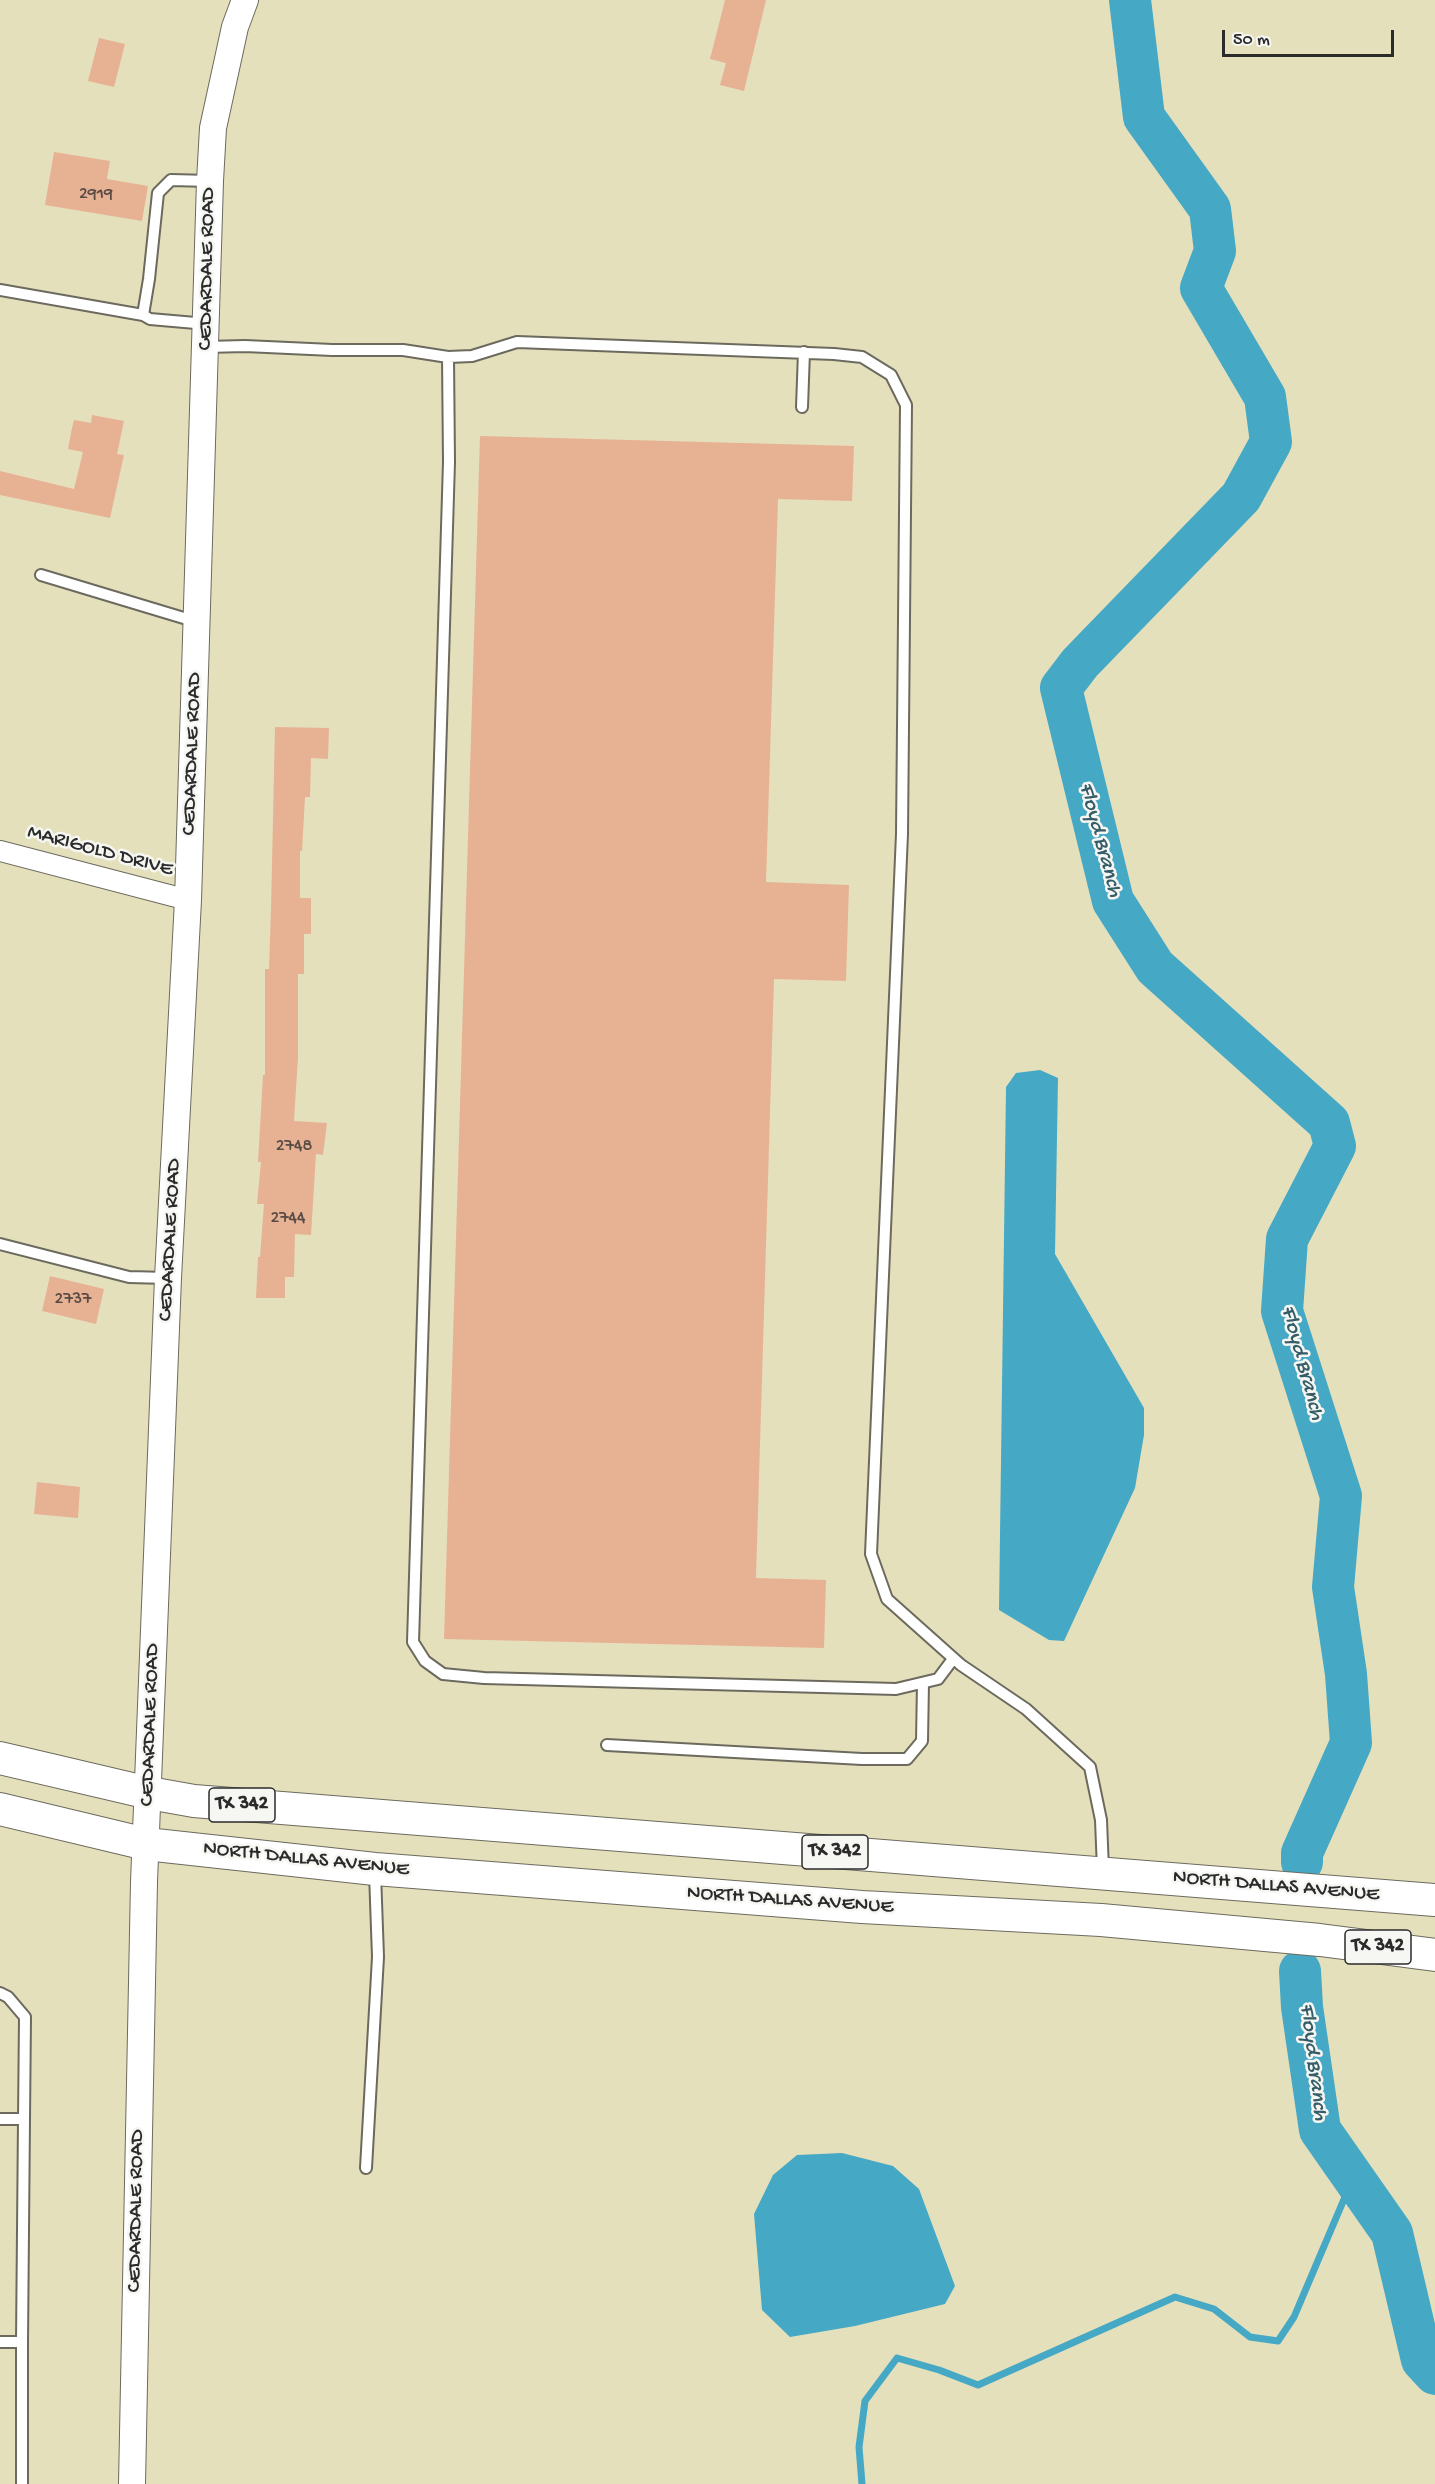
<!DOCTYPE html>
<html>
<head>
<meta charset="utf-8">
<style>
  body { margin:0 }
  #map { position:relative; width:1435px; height:2484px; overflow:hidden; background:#e5e0bc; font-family:"Gochi Hand",sans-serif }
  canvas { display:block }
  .scale { position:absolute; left:1222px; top:30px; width:172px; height:27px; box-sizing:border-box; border:3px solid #2b2b2b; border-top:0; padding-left:8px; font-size:18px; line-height:21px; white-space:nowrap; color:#2b2b2b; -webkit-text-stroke:4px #f6f6f2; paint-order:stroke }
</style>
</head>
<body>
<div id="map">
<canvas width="1435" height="2484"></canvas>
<div class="scale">50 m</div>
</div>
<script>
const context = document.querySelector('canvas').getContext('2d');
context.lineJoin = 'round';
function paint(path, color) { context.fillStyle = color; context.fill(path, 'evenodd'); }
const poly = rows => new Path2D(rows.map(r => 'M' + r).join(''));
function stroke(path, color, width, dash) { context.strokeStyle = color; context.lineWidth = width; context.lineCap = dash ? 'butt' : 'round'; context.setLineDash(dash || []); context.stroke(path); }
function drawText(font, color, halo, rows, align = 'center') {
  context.font = font + ' "Gochi Hand",sans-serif'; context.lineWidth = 5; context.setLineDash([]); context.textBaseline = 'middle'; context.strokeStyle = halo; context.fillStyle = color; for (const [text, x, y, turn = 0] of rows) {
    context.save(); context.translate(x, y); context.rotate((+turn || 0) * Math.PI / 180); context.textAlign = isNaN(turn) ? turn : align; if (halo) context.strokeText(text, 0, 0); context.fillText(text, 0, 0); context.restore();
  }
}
paint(poly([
  [1040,1070,1058,1078,1055,1254,1144,1408,1144,1435,1135,1488,1064,1641,1049,1640,999,1610,1006,1087,1016,1073],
  [842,2153,893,2166,919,2189,955,2286,945,2304,855,2326,790,2337,762,2310,754,2214,773,2175,797,2155]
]), '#45a8c5');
stroke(poly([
  [862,2484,859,2447,865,2401,897,2358,939,2370,978,2385,1175,2297,1214,2309,1250,2337,1278,2341,1294,2317,1353,2178]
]), '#45a8c5', 7);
stroke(poly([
  [1130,0,1144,117,1210,209,1215,251,1201,288,1265,397,1271,442,1241,497,1080,663,1061,688,1113,901,1155,967,1329,1123,1335,1146,1287,1239,1282,1311,1341,1496,1333,1587,1346,1674,1351,1743,1302,1853,1302,1862],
  [1300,1971,1302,2007,1320,2130,1392,2233,1422,2360,1435,2374]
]), '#45a8c5', 42);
paint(poly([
  [725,0,766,0,744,91,720,85,726,63,710,59],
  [99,38,125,44,114,87,88,81],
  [54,152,110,161,107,179,148,186,142,221,45,205],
  [92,415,124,421,117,454,124,455,110,518,0,495,0,471,74,489,83,452,68,449,72,428,74,420,91,423],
  [480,436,854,446,852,501,778,499,766,882,849,885,846,981,774,979,756,1578,826,1580,824,1648,444,1639],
  [275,727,329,728,328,759,311,758,310,797,305,797,302,851,300,851,300,898,311,898,311,934,304,934,304,974,298,974,298,1057,294,1121,327,1123,323,1155,316,1154,311,1235,295,1234,294,1277,285,1277,285,1298,256,1298,258,1257,260,1257,264,1204,257,1204,261,1162,258,1162,263,1075,265,1075,265,969,269,969,271,910],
  [50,1276,104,1289,96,1324,42,1311],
  [37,1482,80,1487,78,1518,34,1514]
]), '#e7b194');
const service = poly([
  [0,290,143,315],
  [207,324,150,319,143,315,149,279,158,193,171,180,210,181],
  [206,347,245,346,332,350,403,350,448,357],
  [802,407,804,352],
  [41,575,197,622],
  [0,1244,129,1277,168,1278],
  [953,1659,938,1679,896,1689,484,1678,443,1674,425,1661,413,1642,449,462,448,357,472,356,517,342,834,354,862,357,891,375,906,405,902,834,871,1554,887,1599,961,1665,1026,1709,1090,1767,1101,1820,1103,1870],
  [607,1745,862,1759,907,1759,922,1741,923,1683],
  [0,1993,8,1997,25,2017,24,2119],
  [0,2119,24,2119,22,2342,0,2342],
  [366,2168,378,1957,375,1873],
  [22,2342,22,2484]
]);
const minor = poly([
  [0,851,188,900]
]);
const tertiary = poly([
  [132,2484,144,1882,168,1278,188,900,210,181,213,128,235,27,245,0]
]);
const primary = poly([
  [0,1758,149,1793,194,1801,1435,1900],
  [0,1809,146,1844,375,1869,862,1907,1101,1920,1320,1940,1435,1955]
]);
stroke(service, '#6c6a5e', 14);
stroke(minor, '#6c6a5e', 22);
stroke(tertiary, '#6c6a5e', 28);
stroke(primary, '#6c6a5e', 34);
stroke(service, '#fff', 10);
stroke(minor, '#fff', 20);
stroke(tertiary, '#fff', 26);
stroke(primary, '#fff', 32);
drawText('18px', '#5a4c45', null, [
  ["2919",96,195],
  ["2748",294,1147],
  ["2744",288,1219],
  ["2737",73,1300]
]);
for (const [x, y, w] of [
  [242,1805,66],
  [835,1852,66],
  [1378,1947,66]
]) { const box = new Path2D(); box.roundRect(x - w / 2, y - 17, w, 34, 4.5); context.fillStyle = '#f6f6f2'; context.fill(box); stroke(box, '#2b2b2b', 1.5); }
drawText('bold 20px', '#2b2b2b', null, [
  ["TX 342",242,1805],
  ["TX 342",835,1852],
  ["TX 342",1378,1947]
]);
drawText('21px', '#2b2b2b', '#f6f6f2', [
  ["CEDARDALE ROAD",208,269,-89],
  ["CEDARDALE ROAD",193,754,-88],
  ["MARIGOLD DRIVE",100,852,15],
  ["CEDARDALE ROAD",171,1240,-87],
  ["CEDARDALE ROAD",151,1725,-88],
  ["NORTH DALLAS AVENUE",306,1860,6],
  ["NORTH DALLAS AVENUE",1276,1887,5],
  ["NORTH DALLAS AVENUE",790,1901,4],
  ["CEDARDALE ROAD",137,2211,-89]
]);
drawText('italic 22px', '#355d69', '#f6f6f2', [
  ["Floyd Branch",1099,840,75],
  ["Floyd Branch",1301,1363,75],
  ["Floyd Branch",1312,2062,83]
]);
</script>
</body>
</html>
